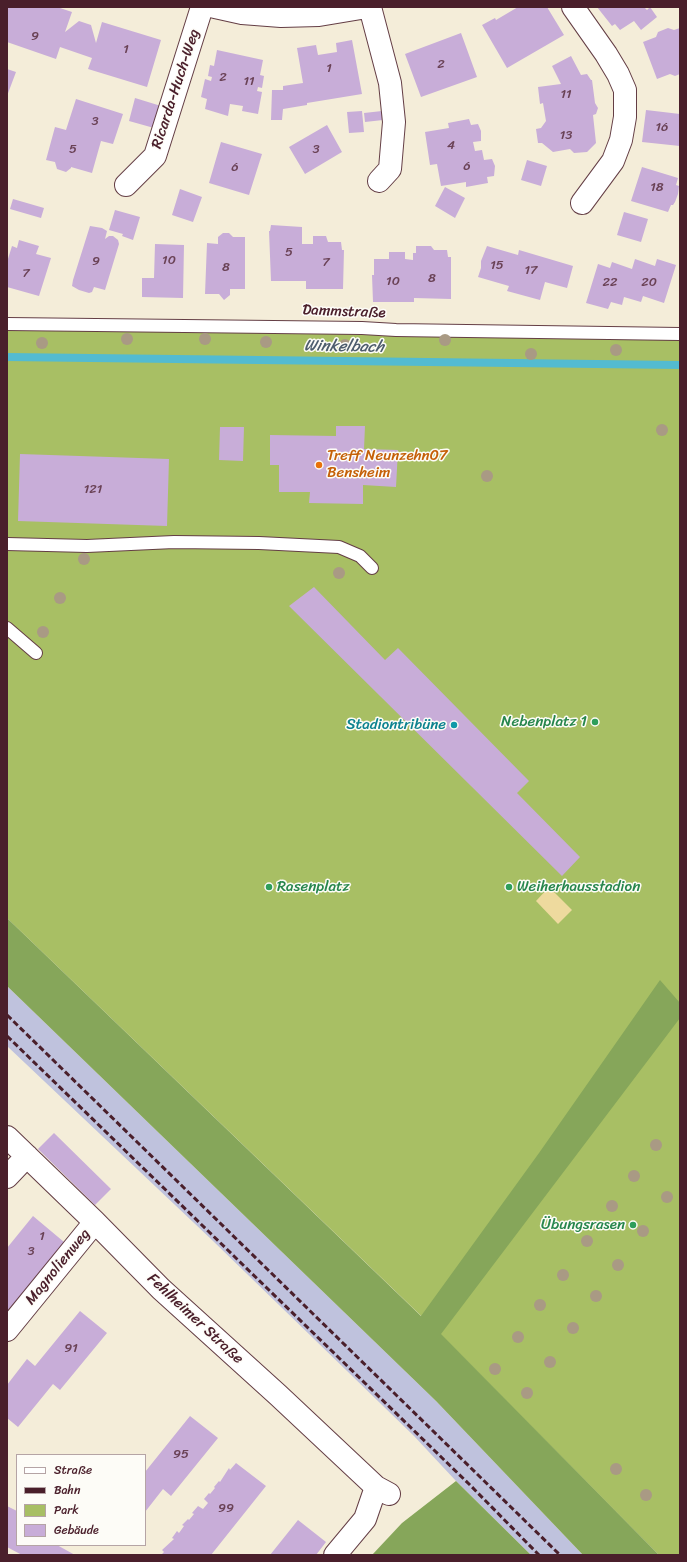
<!DOCTYPE html>
<html>
<head>
<meta charset="utf-8">
<style>
  body { margin:0 }
  #map { position:relative; width:687px; height:1562px; overflow:hidden; background:#f4edd9; font-family:Sriracha,sans-serif }
  canvas { display:block }
  .frame { position:absolute; inset:0; border:8px solid #4a1f2b; pointer-events:none }
  .legend { position:absolute; left:16px; top:1454px; width:130px; height:92px; box-sizing:border-box; background:#fdfcf7; border:1px solid #b5a4a5; margin:0; padding:5px 7px; list-style:none; font-size:12px; color:#4a1f2b }
  .legend li { display:flex; align-items:center; gap:8px; height:20px }
  .legend b { width:20px; border:1px solid #b5a4a5 }
</style>
</head>
<body>
<div id="map">
<canvas width="687" height="1562"></canvas>
<div class="frame"></div>
<ul class="legend">
<li><b style="height:5px;background:#fff"></b>Straße</li>
<li><b style="height:5px;background:#4a1f2b"></b>Bahn</li>
<li><b style="height:11px;background:#a8bf64"></b>Park</li>
<li><b style="height:11px;background:#c8add8"></b>Gebäude</li>
</ul>
</div>
<script>
const context = document.querySelector('canvas').getContext('2d');
context.lineJoin = 'round';
function paint(path, color) { context.fillStyle = color; context.fill(path, 'evenodd'); }
const poly = rows => new Path2D(rows.map(r => 'M' + r).join(''));
function stroke(path, color, width, dash) { context.strokeStyle = color; context.lineWidth = width; context.lineCap = dash ? 'butt' : 'round'; context.setLineDash(dash || []); context.stroke(path); }
function drawText(font, color, halo, rows, align = 'center') {
  context.font = font + ' Sriracha,sans-serif'; context.lineWidth = 3; context.setLineDash([]); context.textBaseline = 'middle'; context.strokeStyle = halo; context.fillStyle = color; for (const [text, x, y, turn = 0] of rows) {
    context.save(); context.translate(x, y); context.rotate((+turn || 0) * Math.PI / 180); context.textAlign = isNaN(turn) ? turn : align; if (halo) context.strokeText(text, 0, 0); context.fillText(text, 0, 0); context.restore();
  }
}
paint(poly([
  [7,986,436,1401,583,1555,531,1555,456,1481,414,1436,212,1240,7,1046]
]), '#bfc2dd');
paint(poly([
  [7,330,110,330,680,340,680,1555,659,1555,440,1334,7,918]
]), '#a8bf64');
paint(poly([
  [7,918,421,1316,539,1153,660,980,680,1003,680,1018,441,1334,659,1555,583,1555,436,1401,7,986],
  [456,1481,531,1555,372,1555,402,1523]
]), '#86a65a');
paint(poly([
  [549,887,572,910,558,924,536,901]
]), '#eeda9e');
stroke(poly([
  [7,357,680,365]
]), '#53bbd1', 8);
paint(poly([
  [8,7,57,7,72,12,65,32,79,21,91,25,96,43,102,22,161,40,147,87,88,69,92,58,60,47,56,59,7,42],
  [518,7,547,7,564,35,507,68,482,25,495,18,496,20],
  [597,7,644,7,647,10,650,7,657,17,641,30,634,21,620,30,615,24,612,26],
  [668,28,674,30,680,28,680,74,675,76,670,74,657,79,643,42,656,37,658,32],
  [461,33,477,77,421,97,405,54],
  [352,40,362,94,307,103,307,105,283,109,282,120,271,120,272,90,283,90,283,86,303,83,297,48,316,45,318,55,337,52,336,43],
  [217,50,263,60,260,75,264,76,262,88,258,87,257,91,262,92,258,114,242,111,243,106,230,104,228,116,205,109,207,99,201,97,205,79,211,81,212,77,208,76,210,65,214,66],
  [571,56,581,75,587,74,591,80,592,80,595,103,598,108,596,114,593,115,596,143,587,152,574,153,570,149,553,152,542,143,538,143,536,129,541,128,546,121,543,103,540,104,538,87,561,84,552,66],
  [7,69,16,72,7,96],
  [135,98,161,106,154,128,129,121],
  [76,99,123,114,113,144,101,141,92,173,71,167,71,168,66,172,57,169,55,162,46,160,55,127,66,130],
  [646,110,680,114,680,146,642,142],
  [362,111,364,132,349,133,347,112],
  [382,111,383,120,365,122,364,113],
  [469,119,471,125,478,124,481,131,481,141,473,142,475,151,482,150,484,160,492,159,495,166,494,176,487,177,488,183,466,187,466,182,441,186,437,164,430,165,425,132,449,128,448,123],
  [327,125,342,152,305,174,289,147],
  [221,142,262,154,249,195,209,183],
  [527,160,547,166,541,186,521,180],
  [642,167,678,178,676,185,679,186,678,194,675,202,673,205,671,205,668,212,631,201],
  [445,187,465,198,455,218,435,206],
  [180,189,202,197,193,222,172,215],
  [13,199,44,208,41,218,10,209],
  [115,210,140,217,133,240,122,236,123,234,109,230],
  [624,212,648,219,641,242,617,235],
  [271,225,302,227,302,244,313,244,313,236,326,236,328,242,341,242,342,250,344,250,343,289,306,289,306,281,271,281,269,231,270,231],
  [90,226,102,228,107,231,105,239,109,236,113,236,118,240,119,244,105,290,94,287,92,292,89,293,79,290,72,286,73,280],
  [223,233,229,233,233,237,245,237,245,289,230,289,230,295,224,300,219,294,205,294,207,243,218,244,218,237],
  [19,240,39,246,36,254,51,258,39,296,7,287,7,262,12,246,17,248],
  [155,244,184,245,183,298,142,297,142,278,154,278],
  [416,246,431,246,434,250,447,250,448,257,451,257,451,299,414,298,414,302,373,302,372,275,374,275,374,259,389,259,389,252,405,252,405,259,413,260,413,253,416,253],
  [487,246,518,255,519,250,573,266,567,288,545,282,540,300,507,291,509,286,478,277,481,268,481,261],
  [635,259,655,266,657,259,676,265,664,303,643,296,641,302,624,297,622,305,611,302,608,309,586,303,598,264,610,268,612,262,632,269],
  [336,426,365,426,364,449,398,450,396,487,363,485,363,504,309,503,310,492,279,492,279,465,270,465,270,435,336,436],
  [220,427,244,427,243,461,219,460],
  [20,454,169,459,167,526,18,521],
  [314,587,385,660,398,648,529,781,517,793,580,857,562,876,289,606],
  [54,1133,111,1189,95,1205,38,1149],
  [33,1216,64,1242,59,1248,61,1250,47,1263,49,1264,35,1282,33,1280,7,1313,7,1248],
  [80,1311,107,1333,60,1390,53,1384,18,1427,7,1418,7,1385,27,1359,35,1366],
  [190,1416,218,1438,171,1496,163,1489,145,1512,145,1472],
  [236,1463,266,1486,211,1555,161,1555,164,1552,162,1550,174,1539,172,1538,177,1531,179,1533,184,1526,182,1525,188,1519,189,1520,194,1514,192,1513,198,1506,203,1509,208,1503,204,1499,209,1493,210,1494,215,1488,214,1487,219,1481,220,1482,229,1468,230,1470],
  [7,1506,17,1511,17,1545,57,1545,75,1555,22,1555,7,1547],
  [298,1520,326,1542,316,1555,270,1555]
]), '#c8add8');
const service = poly([
  [7,324,362,328,396,330,680,334],
  [7,544,87,546,174,542,259,543,339,547,360,556,372,568],
  [7,628,36,653]
]);
const minor = poly([
  [215,7,242,13,281,16,319,15,367,7],
  [370,7,390,83,394,122,390,169,379,181],
  [573,7,606,54,618,74,625,90,625,117,621,140,613,161,582,203],
  [126,185,155,156,202,7],
  [7,1137,95,1222,161,1289,278,1395,376,1487,389,1494],
  [7,1177,27,1156],
  [7,1330,95,1222],
  [335,1555,365,1519,376,1487]
]);
stroke(service, '#643e45', 14);
stroke(minor, '#643e45', 24);
stroke(service, '#fff', 12);
stroke(minor, '#fff', 22);
stroke(poly([
  [7,1015,560,1555],
  [7,1036,469,1484,539,1555]
]), '#4a1f2b', 3, [6, 3]);
context.fillStyle = '#a99a84';
for (const [x, y] of [
  [127,339],
  [205,339],
  [445,340],
  [266,342],
  [42,343],
  [345,345],
  [616,350],
  [531,354],
  [662,430],
  [487,476],
  [84,559],
  [339,573],
  [60,598],
  [43,632],
  [656,1145],
  [634,1176],
  [667,1197],
  [612,1206],
  [643,1231],
  [587,1241],
  [618,1265],
  [563,1275],
  [596,1296],
  [540,1305],
  [573,1328],
  [518,1337],
  [550,1362],
  [495,1369],
  [527,1393],
  [616,1469],
  [646,1495]
]) { context.beginPath(); context.arc(x, y, 6, 0, 2 * Math.PI); context.fill(); }
for (const [x, y, r, color] of [
  [319,465,4,"#e8710a"],
  [595,722,4,"#2e9e5b"],
  [454,725,4,"#0f9aa8"],
  [269,887,4,"#2e9e5b"],
  [509,887,4,"#2e9e5b"],
  [633,1225,4,"#2e9e5b"]
]) { const dot = new Path2D(); dot.arc(x, y, r, 0, 2 * Math.PI); context.fillStyle = color; context.fill(dot); stroke(dot, '#fdfcf7', 1.5); }
drawText('13px', '#6a4256', null, [
  ["9",35,37],
  ["1",126,50],
  ["2",441,65],
  ["1",329,69],
  ["2",223,78],
  ["11",249,82],
  ["11",566,95],
  ["3",95,122],
  ["16",662,128],
  ["13",566,136],
  ["4",451,146],
  ["5",73,150],
  ["3",316,150],
  ["6",467,167],
  ["6",235,168],
  ["18",657,188],
  ["5",289,253],
  ["10",169,261],
  ["9",96,262],
  ["7",326,263],
  ["15",497,266],
  ["8",226,268],
  ["17",531,271],
  ["7",26,274],
  ["8",432,279],
  ["10",393,282],
  ["22",610,283],
  ["20",649,283],
  ["121",93,490],
  ["1",42,1237],
  ["3",31,1252],
  ["91",71,1349],
  ["95",181,1455],
  ["99",226,1509]
]);
drawText('15px', '#4a1f2b', '#fdfcf7', [
  ["Ricarda-Huch-Weg",176,89,-72],
  ["Dammstraße",344,312,2],
  ["Magnolienweg",58,1267,-51],
  ["Fehlheimer Straße",195,1319,43]
]);
drawText('15px', '#c56008', '#fdfcf7', [
  ["Treff Neunzehn07",327,456],
  ["Bensheim",327,473]
], 'left');
drawText('15px', '#27864d', '#fdfcf7', [
  ["Nebenplatz 1",587,722],
  ["Rasenplatz",277,887,"left"],
  ["Weiherhausstadion",517,887,"left"],
  ["Übungsrasen",625,1225]
], 'right');
drawText('15px', '#0d838f', '#fdfcf7', [
  ["Stadiontribüne",446,725]
], 'right');
drawText('italic 16px', '#4e5d6d', '#fdfcf7', [
  ["Winkelbach",344,347,1]
]);
</script>
</body>
</html>
